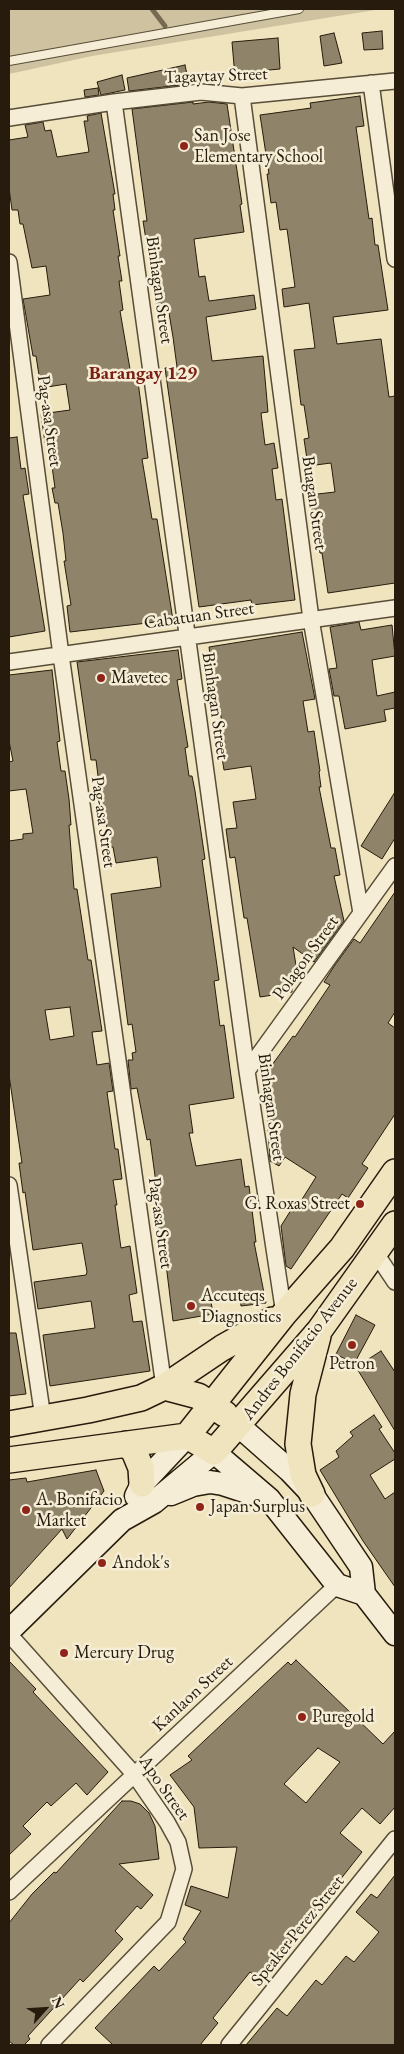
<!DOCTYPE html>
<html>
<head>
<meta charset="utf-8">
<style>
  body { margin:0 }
  #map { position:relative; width:404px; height:2054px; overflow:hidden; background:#f0e4be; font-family:"EB Garamond",serif }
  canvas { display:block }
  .frame { position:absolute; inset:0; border:10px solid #261b0c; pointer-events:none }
  .north { position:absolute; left:20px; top:1984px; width:50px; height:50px; -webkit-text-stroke:4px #f5edd5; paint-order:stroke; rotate:64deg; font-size:14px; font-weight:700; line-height:20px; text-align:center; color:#261b0c }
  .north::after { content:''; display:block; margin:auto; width:18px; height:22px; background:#261b0c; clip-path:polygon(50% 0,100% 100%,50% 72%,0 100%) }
</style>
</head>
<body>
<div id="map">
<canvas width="404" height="2054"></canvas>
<div class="frame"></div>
<div class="north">N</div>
</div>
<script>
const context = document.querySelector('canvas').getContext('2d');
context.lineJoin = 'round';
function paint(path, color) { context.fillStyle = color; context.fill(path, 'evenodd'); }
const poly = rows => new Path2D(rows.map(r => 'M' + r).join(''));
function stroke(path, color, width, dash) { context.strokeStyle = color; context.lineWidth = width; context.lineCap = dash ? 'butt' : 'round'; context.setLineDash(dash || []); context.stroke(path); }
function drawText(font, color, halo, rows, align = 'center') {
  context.font = font + ' "EB Garamond",serif'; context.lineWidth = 5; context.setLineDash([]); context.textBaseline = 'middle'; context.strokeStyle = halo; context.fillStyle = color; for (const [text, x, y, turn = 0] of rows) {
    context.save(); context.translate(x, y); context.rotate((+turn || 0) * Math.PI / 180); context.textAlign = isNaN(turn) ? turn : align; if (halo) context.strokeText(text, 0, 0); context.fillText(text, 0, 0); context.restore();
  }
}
paint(poly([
  [9,9,381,9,92,56,9,74]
]), '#cec2a0');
stroke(poly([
  [152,9,165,26]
]), '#766b52', 5);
const building = poly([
  [382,31,383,49,364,50,362,33,382,31],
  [334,33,342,63,324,66,320,36,334,33],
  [278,38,280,69,258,71,259,75,235,77,232,42,278,38],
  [185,65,189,84,129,91,127,78,185,65],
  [122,75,125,90,101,95,97,82,122,75],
  [98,88,99,95,85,97,84,90,98,88],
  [360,96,364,126,356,127,369,219,372,218,375,245,378,245,388,310,333,317,337,344,381,339,389,397,395,396,395,583,328,593,322,553,320,553,309,495,335,492,331,463,308,466,304,439,309,438,304,405,301,405,294,350,315,348,309,303,284,307,282,289,295,287,287,229,280,230,276,202,271,203,267,174,269,174,260,115,311,108,310,103,360,96],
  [193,102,193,104,209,102,227,104,242,204,240,205,244,232,194,239,199,277,205,276,209,301,254,295,256,309,206,317,212,361,263,356,268,412,261,413,265,445,274,443,278,468,272,469,276,500,282,499,295,600,252,605,251,600,199,607,165,368,177,367,173,337,168,307,157,308,143,221,147,221,132,109,193,102],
  [101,113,115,194,113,194,115,210,113,210,120,256,118,256,122,281,119,281,123,310,120,311,131,375,137,374,148,458,142,459,152,519,157,519,173,620,70,632,67,606,71,605,64,561,66,561,63,533,58,503,55,503,52,488,55,488,51,459,48,443,45,443,41,414,70,410,66,384,41,388,36,356,33,356,23,299,50,295,46,266,32,268,23,224,20,224,18,210,12,210,9,188,9,140,28,137,25,125,43,122,45,131,51,130,57,157,89,152,84,121,88,121,87,116,101,113],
  [17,437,21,469,25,468,29,494,23,495,45,631,9,637,9,438,17,437],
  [359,622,361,630,392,625,395,656,372,660,377,696,395,692,395,708,384,710,386,721,345,729,339,696,334,696,329,669,337,668,330,627,359,622],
  [302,632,315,699,303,701,308,732,314,731,320,771,319,772,321,787,319,787,331,848,335,848,340,875,334,876,344,921,314,962,293,947,297,971,291,972,292,992,260,997,247,918,244,918,235,857,230,858,226,829,237,828,233,802,256,799,251,766,224,770,220,745,225,744,220,710,214,711,210,685,214,685,209,647,302,632],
  [178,650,182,679,177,680,188,747,185,748,189,776,192,776,195,791,205,859,202,860,219,980,214,981,220,1026,224,1025,234,1098,189,1105,193,1133,189,1133,196,1166,241,1159,245,1187,249,1186,256,1242,254,1242,266,1303,241,1306,239,1291,210,1295,213,1314,173,1321,165,1256,161,1257,156,1216,154,1198,158,1198,150,1139,147,1140,137,1088,131,1089,128,1060,133,1060,132,1053,136,1052,132,1024,128,1025,111,894,161,887,157,857,116,863,113,847,110,847,105,816,103,816,96,760,91,760,77,662,178,650],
  [52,670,60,741,57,742,61,771,65,771,69,799,71,825,69,825,74,889,77,889,88,960,91,960,102,1031,92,1032,97,1065,109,1063,113,1091,107,1092,115,1149,118,1149,122,1179,113,1180,117,1205,115,1205,121,1248,130,1246,137,1293,129,1295,133,1322,142,1321,150,1371,50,1386,43,1335,95,1328,91,1301,38,1309,34,1282,86,1275,87,1272,82,1243,33,1250,25,1192,23,1193,19,1163,22,1163,9,1075,9,841,23,839,23,834,33,833,26,789,9,791,9,762,13,761,9,741,9,675,52,670],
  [70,1007,74,1036,50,1040,45,1010,70,1007],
  [395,792,395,838,382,859,361,846,395,792],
  [395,892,395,1012,388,1023,395,1028,395,1114,362,1164,368,1168,348,1198,342,1194,291,1269,286,1266,281,1226,291,1210,294,1212,316,1177,285,1157,279,1166,270,1161,265,1079,272,1065,293,1036,295,1037,330,985,324,982,335,965,354,939,360,943,395,892],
  [356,1315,375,1325,354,1364,336,1354,356,1315],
  [9,1333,16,1333,26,1394,9,1396,9,1333],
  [381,1351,395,1372,395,1431,356,1367,381,1351],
  [374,1415,382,1427,379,1429,395,1453,395,1459,370,1475,385,1499,395,1492,395,1587,363,1541,320,1470,339,1457,336,1451,353,1436,350,1432,374,1415],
  [96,1470,104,1491,67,1539,62,1529,9,1588,9,1480,26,1478,27,1482,96,1470],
  [296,1660,383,1744,395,1731,395,1807,380,1824,362,1808,340,1833,362,1852,273,1965,271,1964,258,1979,250,1972,213,2018,218,2023,200,2045,113,2045,95,2028,154,1966,159,1971,186,1942,183,1939,201,1911,185,1905,191,1886,228,1898,237,1847,199,1848,194,1807,170,1775,192,1760,188,1756,288,1662,291,1665,296,1660],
  [318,1748,340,1762,306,1803,284,1784,318,1748],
  [9,1661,36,1689,33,1692,108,1772,87,1795,76,1783,51,1806,47,1802,23,1826,31,1834,9,1855,9,1661],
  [122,1801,131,1801,140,1804,149,1813,155,1826,159,1859,119,1864,153,1895,141,1909,137,1906,115,1931,123,1939,101,1963,83,1982,80,1979,60,2001,28,2036,30,2039,24,2045,14,2045,9,2041,9,1923,32,1894,54,1872,56,1873,122,1801],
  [395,1875,395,2045,246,2045,277,2008,287,2016,316,1980,322,1985,346,1956,354,1962,379,1932,356,1912,371,1894,377,1898,395,1875]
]);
paint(building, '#8f8469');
stroke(building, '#261b0c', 1);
const service = poly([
  [9,61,299,9]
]);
const minor = poly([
  [371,83,395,259],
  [242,96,311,619,361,913],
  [114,102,247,1071,284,1314],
  [9,118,114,102,201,92,242,96,395,81],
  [9,262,61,655,164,1387],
  [9,662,395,608],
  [247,1071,395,866],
  [9,1185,43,1418],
  [375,1252,395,1282],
  [9,1634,134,1774,167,1822,178,1842,184,1869,168,1922,49,2045],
  [9,1892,337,1585],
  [229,2045,395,1839]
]);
const secondary = poly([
  [239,1426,290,1471,312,1494,361,1567,364,1594,395,1634],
  [171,1494,193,1485,210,1482,223,1484,263,1497],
  [136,1496,142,1484,187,1436],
  [9,1631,122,1520,154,1502,214,1452,269,1499,337,1585,364,1594]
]);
const primary = poly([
  [164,1387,198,1396,225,1414],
  [9,1424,88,1410,141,1398,164,1387,222,1348,272,1320],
  [187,1436,284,1314,342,1248,395,1172],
  [126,1444,134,1451,141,1468,142,1484],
  [9,1460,187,1436,214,1452,319,1331,395,1224],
  [312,1494,303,1475,298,1444,303,1394,318,1336]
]);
stroke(service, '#584d38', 10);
stroke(minor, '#584d38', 18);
stroke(secondary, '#261b0c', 25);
stroke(primary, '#261b0c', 28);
stroke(service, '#f5edd5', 8);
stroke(minor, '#f5edd5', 15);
stroke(secondary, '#f5edd5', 22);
stroke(primary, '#f0e4be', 25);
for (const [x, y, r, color] of [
  [184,146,5,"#8f2418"],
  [101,678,5,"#8f2418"],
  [360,1204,5,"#8f2418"],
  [191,1306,5,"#8f2418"],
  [352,1345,5,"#8f2418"],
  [200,1507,5,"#8f2418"],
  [26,1510,5,"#8f2418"],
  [102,1563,5,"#8f2418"],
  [64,1653,5,"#8f2418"],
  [302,1717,5,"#8f2418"]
]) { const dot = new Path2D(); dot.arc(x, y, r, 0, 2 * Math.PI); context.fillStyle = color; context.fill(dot); stroke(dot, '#f5edd5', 2); }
drawText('18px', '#261b0c', '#f5edd5', [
  ["Tagaytay Street",216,76,-2],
  ["Binhagan Street",159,290,82],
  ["Pag-asa Street",49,421,82],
  ["Buagan Street",314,503,82],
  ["Cabatuan Street",199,616,-8],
  ["Binhagan Street",215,706,82],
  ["Pag-asa Street",103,822,82],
  ["Polagon Street",306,958,-54],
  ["Binhagan Street",271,1107,82],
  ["Pag-asa Street",160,1223,82],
  ["Andres Bonifacio Avenue",300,1349,-52],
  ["Kanlaon Street",193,1694,-43],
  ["Apo Street",164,1788,55],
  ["Speaker Perez Street",298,1931,-51]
]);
drawText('18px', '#261b0c', '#f5edd5', [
  ["San Jose",194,136],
  ["Elementary School",194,157],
  ["Mavetec",111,678],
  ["G. Roxas Street",350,1204,"right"],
  ["Accuteqs",201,1296],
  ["Diagnostics",201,1317],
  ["Petron",352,1364,"center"],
  ["A. Bonifacio",36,1500],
  ["Market",36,1521],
  ["Japan Surplus",210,1507],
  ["Andok's",112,1563],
  ["Mercury Drug",74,1653],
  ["Puregold",312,1717]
], 'left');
drawText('bold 19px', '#7a1f14', '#f5edd5', [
  ["Barangay 129",143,374]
]);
</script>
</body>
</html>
